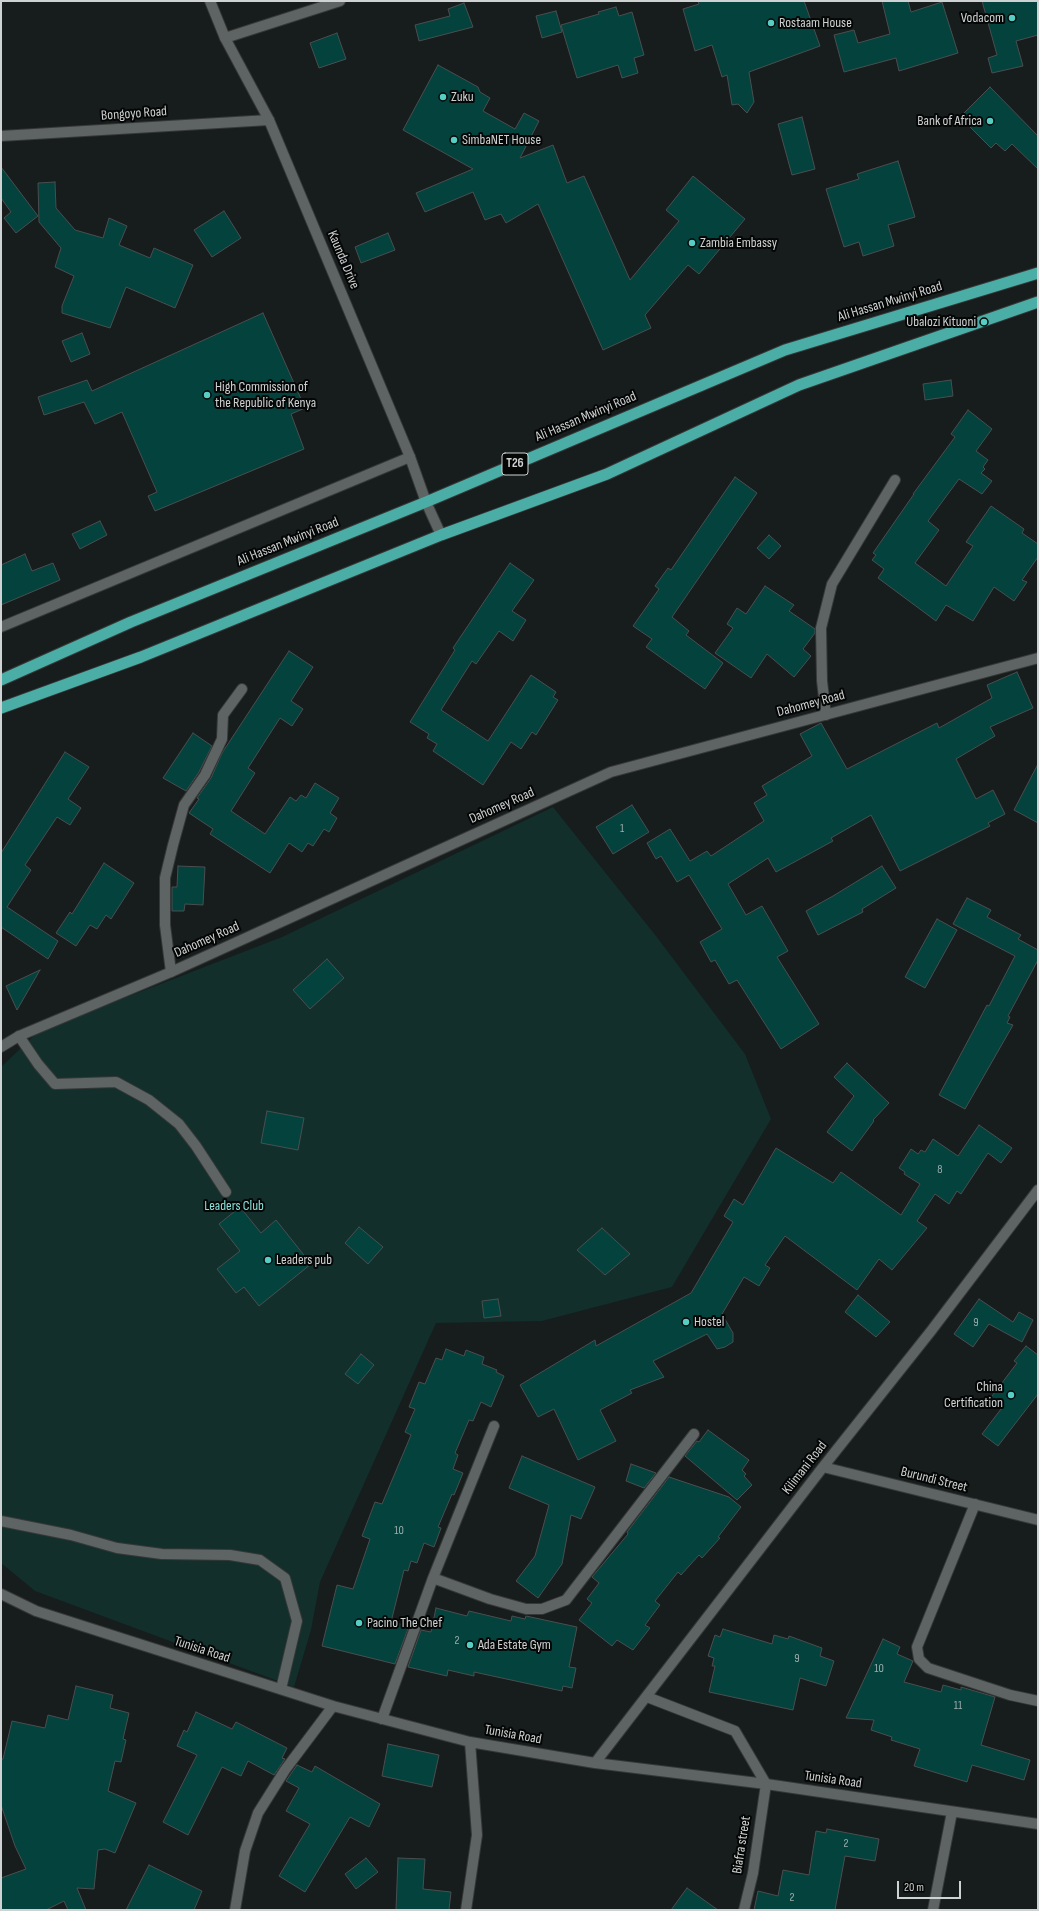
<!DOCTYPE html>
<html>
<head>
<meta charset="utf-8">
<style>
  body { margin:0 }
  #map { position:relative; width:1039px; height:1911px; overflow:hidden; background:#171c1c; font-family:"Sofia Sans Condensed",sans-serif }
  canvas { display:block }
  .frame { position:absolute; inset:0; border:2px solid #cfd2d2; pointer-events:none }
  .scale { position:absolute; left:897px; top:1881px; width:64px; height:18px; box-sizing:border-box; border:2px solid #cfd2d2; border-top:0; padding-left:5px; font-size:12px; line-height:14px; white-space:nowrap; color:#cfd2d2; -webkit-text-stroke:3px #050606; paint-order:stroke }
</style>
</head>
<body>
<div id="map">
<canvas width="1039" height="1911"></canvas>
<div class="frame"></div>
<div class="scale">20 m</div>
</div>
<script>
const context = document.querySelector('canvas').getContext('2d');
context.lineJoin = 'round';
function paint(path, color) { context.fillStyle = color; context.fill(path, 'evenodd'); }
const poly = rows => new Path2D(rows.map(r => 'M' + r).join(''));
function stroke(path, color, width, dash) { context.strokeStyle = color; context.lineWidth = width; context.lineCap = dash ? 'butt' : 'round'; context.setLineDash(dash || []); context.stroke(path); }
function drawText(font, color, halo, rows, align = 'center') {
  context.font = font + ' "Sofia Sans Condensed",sans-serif'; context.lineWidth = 4; context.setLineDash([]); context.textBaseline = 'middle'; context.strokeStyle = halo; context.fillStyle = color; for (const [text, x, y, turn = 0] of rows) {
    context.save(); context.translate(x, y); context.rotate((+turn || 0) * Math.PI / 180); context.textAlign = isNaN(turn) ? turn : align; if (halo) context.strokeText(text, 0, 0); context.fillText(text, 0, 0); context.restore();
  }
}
paint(poly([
  [553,807,656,936,745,1054,771,1119,672,1287,542,1321,436,1323,320,1582,311,1630,294,1687,35,1591,1,1563,1,1067,39,1031,282,937]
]), '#122f2c');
const building = poly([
  [698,1,804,1,820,46,749,72,754,102,747,113,738,104,732,105,727,75,722,77,712,45,695,51,683,9,699,4,698,1],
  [882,1,908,1,911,12,942,2,958,53,899,71,896,58,844,72,834,35,854,30,858,43,890,34,882,1],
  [982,1,1038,1,1038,35,1016,41,1023,66,992,73,988,58,997,55,982,1],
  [464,3,473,27,419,41,415,25,450,16,448,9,464,3],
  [616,7,619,16,632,12,644,55,634,58,638,73,622,78,618,65,577,78,561,25,599,14,598,12,616,7],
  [556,11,562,32,542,38,536,16,556,11],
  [337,33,346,59,319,68,310,43,337,33],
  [438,65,478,87,480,92,490,98,483,111,515,129,524,113,539,121,520,158,553,145,567,183,584,176,630,280,679,221,666,210,693,176,745,219,699,274,688,265,645,315,651,328,603,350,538,204,506,223,501,214,485,220,473,192,425,212,416,193,473,169,403,130,438,65],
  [990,87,1038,136,1038,169,1012,144,1005,151,996,143,991,148,960,117,990,87],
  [802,117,815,169,792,175,778,124,802,117],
  [898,161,915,217,888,225,894,246,863,256,859,242,844,247,826,189,859,179,857,174,898,161],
  [1,167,38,216,16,233,4,218,11,212,1,198,1,167],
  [55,182,56,208,75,230,103,238,109,218,127,226,119,245,150,258,154,248,193,265,175,308,126,287,110,328,62,313,62,306,74,276,55,267,61,248,39,222,38,183,55,182],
  [224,211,241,238,212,257,194,230,224,211],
  [388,233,395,250,361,263,355,247,388,233],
  [263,313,305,408,291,414,304,449,155,511,148,496,157,492,122,412,95,424,84,402,44,415,38,397,87,380,92,391,263,313],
  [82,333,90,354,71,362,62,341,82,333],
  [951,380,953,396,925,400,923,384,951,380],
  [968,410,992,429,976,451,988,460,983,467,985,469,981,473,992,481,982,494,959,479,928,521,939,530,915,563,946,586,973,546,966,542,991,506,1024,529,1022,533,1038,544,1038,557,1022,580,1027,582,1014,601,994,587,973,621,946,605,936,621,878,578,884,569,872,560,876,555,873,553,914,494,913,494,955,437,951,434,968,410],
  [735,477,757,493,672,617,689,631,686,635,723,663,705,689,646,647,652,639,633,626,659,589,655,586,668,568,671,570,735,477],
  [100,521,107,535,80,549,72,534,100,521],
  [769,535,781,546,769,559,757,548,769,535],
  [25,554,32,571,53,563,60,580,1,605,1,565,25,554],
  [510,563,534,580,512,611,526,620,513,641,499,631,476,664,472,661,441,710,488,741,531,675,556,692,553,697,558,700,536,735,532,732,521,749,511,742,483,785,433,751,437,744,427,738,429,734,410,722,455,650,453,648,510,563],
  [765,586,794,605,789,611,815,629,815,633,803,649,811,656,794,677,767,654,751,678,715,653,733,628,727,624,737,608,746,614,765,586],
  [289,651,313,667,291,701,303,709,292,726,280,718,248,768,255,773,231,811,265,834,290,797,296,801,301,795,306,798,315,783,339,798,330,813,337,818,329,832,324,829,313,846,308,843,302,852,289,843,270,873,210,834,213,829,189,813,199,799,197,798,211,778,222,753,289,651],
  [1017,672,1033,708,990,727,995,736,956,759,976,799,993,790,1005,814,988,823,990,826,900,871,871,815,831,838,833,841,776,872,768,858,728,884,746,915,762,906,788,951,777,957,819,1024,781,1049,737,980,729,984,715,960,711,962,700,942,722,929,689,875,677,882,661,856,656,859,647,843,670,829,690,861,707,851,711,856,764,821,754,803,767,795,762,786,812,756,800,734,821,723,847,769,937,723,939,728,992,698,987,685,1017,672],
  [193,733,212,746,199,772,186,791,163,778,193,733],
  [65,752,89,767,68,799,81,808,70,825,57,817,25,865,31,870,7,907,58,941,48,959,1,927,1,853,65,752],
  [1038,764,1038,823,1014,810,1038,764],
  [632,805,649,832,613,854,596,827,632,805],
  [104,863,134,883,111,919,106,915,97,929,90,925,76,946,56,933,70,912,72,914,104,863],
  [178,866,205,867,203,905,185,904,184,911,172,911,172,887,177,887,178,866],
  [882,866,896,888,862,909,863,912,818,935,806,911,833,896,882,866],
  [967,898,991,910,987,917,1021,935,1018,939,1038,950,1038,960,1008,1016,1010,1017,1007,1023,1013,1025,965,1109,939,1095,987,1005,989,1006,1015,956,953,924,967,898],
  [937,919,957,930,925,988,905,977,937,919],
  [327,959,344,978,310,1009,293,990,327,959],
  [40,970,17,1010,6,986,40,970],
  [847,1063,889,1103,873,1120,874,1121,852,1151,827,1132,854,1096,834,1077,847,1063],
  [267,1111,304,1118,298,1150,261,1143,267,1111],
  [979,1125,1012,1148,1001,1163,988,1153,961,1194,957,1191,949,1204,935,1194,917,1221,927,1228,892,1270,879,1259,857,1290,785,1236,765,1265,770,1268,759,1286,744,1277,722,1314,733,1333,733,1342,725,1347,717,1349,707,1334,653,1361,664,1377,630,1390,632,1393,600,1410,616,1441,578,1460,554,1409,538,1417,520,1385,595,1340,596,1346,691,1293,733,1222,724,1216,734,1199,743,1205,776,1148,833,1183,841,1172,901,1215,920,1184,904,1174,905,1172,899,1168,911,1149,918,1154,921,1150,925,1152,933,1139,958,1156,979,1125],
  [240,1207,261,1233,276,1220,311,1264,259,1306,244,1287,236,1293,217,1269,240,1251,219,1224,240,1207],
  [359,1227,383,1247,368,1264,345,1243,359,1227],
  [602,1228,630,1254,605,1275,577,1250,602,1228],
  [858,1295,890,1322,876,1337,845,1312,858,1295],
  [498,1299,501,1316,484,1318,482,1301,498,1299],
  [979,1299,1013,1322,1019,1312,1033,1320,1022,1342,989,1324,973,1347,954,1334,979,1299],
  [1026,1346,1038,1355,1038,1394,998,1446,982,1434,1001,1409,989,1400,1017,1363,1014,1361,1026,1346],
  [446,1349,464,1356,466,1350,484,1357,482,1364,497,1370,496,1372,504,1376,491,1407,481,1402,473,1421,469,1420,455,1453,458,1455,453,1469,463,1473,454,1495,452,1494,438,1527,441,1528,434,1547,424,1543,417,1563,411,1561,408,1571,404,1570,391,1622,409,1626,395,1664,322,1646,337,1585,353,1589,370,1539,362,1536,375,1502,382,1504,411,1435,405,1432,415,1409,409,1407,419,1382,425,1384,436,1358,442,1360,446,1349],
  [361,1354,374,1365,358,1384,345,1374,361,1354],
  [708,1430,749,1460,742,1470,746,1474,744,1476,752,1485,737,1500,685,1456,697,1441,699,1442,708,1430],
  [522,1456,595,1487,581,1519,571,1515,562,1564,538,1598,516,1581,535,1556,549,1505,509,1488,522,1456],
  [631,1464,656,1473,644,1488,626,1481,631,1464],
  [669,1477,729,1497,741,1507,718,1537,720,1538,702,1558,699,1555,681,1575,678,1572,655,1601,660,1605,645,1625,650,1628,633,1650,617,1640,612,1646,579,1620,592,1603,587,1599,599,1583,592,1577,628,1534,627,1532,669,1477],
  [436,1608,467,1616,469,1611,511,1621,512,1616,525,1619,526,1616,577,1627,569,1667,576,1668,572,1688,563,1686,562,1691,474,1672,474,1676,448,1670,447,1676,408,1667,421,1630,431,1632,436,1608],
  [723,1629,772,1644,774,1635,788,1639,789,1636,822,1648,820,1656,834,1661,826,1686,800,1678,793,1710,709,1692,715,1666,712,1666,714,1658,708,1656,715,1635,720,1637,723,1629],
  [883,1639,900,1647,897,1654,913,1661,904,1682,941,1692,943,1685,961,1690,961,1687,995,1697,981,1745,1030,1760,1024,1780,972,1765,967,1782,914,1766,920,1749,891,1740,892,1737,871,1730,874,1720,846,1718,883,1639],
  [76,1686,113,1695,110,1708,129,1713,123,1739,126,1740,121,1762,115,1761,108,1791,136,1803,115,1853,105,1849,98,1850,94,1889,77,1888,86,1910,68,1910,64,1901,46,1910,1,1910,1,1878,26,1869,15,1846,1,1805,1,1759,3,1759,12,1721,45,1728,48,1715,68,1720,76,1686],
  [196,1712,232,1729,236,1722,287,1748,282,1758,285,1759,274,1775,248,1761,241,1776,222,1767,188,1835,163,1822,197,1755,177,1746,184,1730,187,1732,196,1712],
  [388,1744,439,1755,432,1787,382,1776,388,1744],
  [297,1765,312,1772,315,1766,380,1804,369,1827,350,1817,305,1892,279,1876,310,1824,286,1811,299,1788,286,1781,297,1765],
  [827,1829,879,1839,875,1861,845,1856,835,1910,754,1910,758,1891,778,1896,783,1870,809,1875,816,1831,826,1833,827,1829],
  [366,1858,378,1872,356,1889,345,1874,366,1858],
  [398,1858,425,1859,423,1889,451,1892,449,1910,396,1910,398,1858],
  [149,1865,202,1891,194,1910,126,1910,149,1865],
  [687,1888,718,1910,671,1910,687,1888]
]);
paint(building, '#04423e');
stroke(building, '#494f4e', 1);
const service = poly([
  [1,627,410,457],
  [826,715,822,681,821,628,832,584,895,480],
  [171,972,165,925,165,878,173,845,184,805,205,775,222,739,223,715,242,689],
  [19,1036,38,1064,55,1084,116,1082,149,1100,179,1124,196,1146,226,1192],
  [1,1521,71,1535,117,1548,162,1554,230,1555,260,1560,285,1578,297,1621,281,1689],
  [433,1578,490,1599,526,1609,542,1609,566,1600,694,1434],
  [647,1697,735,1731,766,1784],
  [382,1719,433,1578,494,1426]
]);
const minor = poly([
  [225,38,340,1],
  [1,136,269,120],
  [1,1047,19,1036,171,972,611,772,1038,658],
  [823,1467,1038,1520],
  [975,1504,917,1647,919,1659,928,1668,1010,1695,1038,1701],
  [1,1594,36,1611,333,1706,470,1742,595,1763,766,1784,1038,1824],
  [595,1763,823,1467,931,1331,1038,1190],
  [235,1910,245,1851,258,1813,285,1770,333,1706],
  [466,1910,477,1835,470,1742],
  [744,1910,753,1873,766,1784],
  [933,1910,952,1812]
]);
const tertiary = poly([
  [210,1,225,38,269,120,410,457,426,502,441,535]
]);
const trunk = poly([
  [1,680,131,622,426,502,785,350,1038,273],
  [1,708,141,657,441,535,607,474,799,385,1038,302]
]);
stroke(service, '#353837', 12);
stroke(minor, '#353837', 12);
stroke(tertiary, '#353837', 12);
stroke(trunk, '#353837', 13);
stroke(service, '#5e6463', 10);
stroke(minor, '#5e6463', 10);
stroke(tertiary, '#5e6463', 10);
stroke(trunk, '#4aada6', 11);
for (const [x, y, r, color] of [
  [1012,18,4,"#56cec4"],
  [771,23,4,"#56cec4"],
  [443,97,4,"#56cec4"],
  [990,121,4,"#56cec4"],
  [454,140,4,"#56cec4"],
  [692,243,4,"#56cec4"],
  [984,322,4,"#56cec4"],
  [207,395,4,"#56cec4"],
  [268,1260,4,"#56cec4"],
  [686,1322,4,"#56cec4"],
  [1011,1395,4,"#56cec4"],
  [359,1623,4,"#56cec4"],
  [470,1645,4,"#56cec4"]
]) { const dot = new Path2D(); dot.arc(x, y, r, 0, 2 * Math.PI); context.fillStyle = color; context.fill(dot); stroke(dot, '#050606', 1.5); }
drawText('12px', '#9caead', null, [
  ["1",622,829],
  ["8",940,1170],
  ["9",976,1323],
  ["10",399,1531],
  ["2",457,1641],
  ["9",797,1659],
  ["10",879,1669],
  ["11",958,1706],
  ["2",846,1844],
  ["2",792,1898]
]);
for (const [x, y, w] of [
  [515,464,26]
]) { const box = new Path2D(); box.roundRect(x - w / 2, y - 11, w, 22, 3); context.fillStyle = '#050606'; context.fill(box); stroke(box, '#cfd2d2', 1); }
drawText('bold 13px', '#cfd2d2', null, [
  ["T26",515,464]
]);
drawText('14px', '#cfd2d2', '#050606', [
  ["Vodacom",1004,18,"right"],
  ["Rostaam House",779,23],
  ["Zuku",451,97],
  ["Bank of Africa",982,121,"right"],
  ["SimbaNET House",462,140],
  ["Zambia Embassy",700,243],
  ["Ubalozi Kituoni",976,322,"right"],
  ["High Commission of",215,387],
  ["the Republic of Kenya",215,403],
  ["Leaders pub",276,1260],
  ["Hostel",694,1322],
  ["China",1003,1387,"right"],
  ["Certification",1003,1403,"right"],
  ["Pacino The Chef",367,1623],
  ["Ada Estate Gym",478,1645]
], 'left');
drawText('14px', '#cfd2d2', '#050606', [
  ["Bongoyo Road",134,114,-4],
  ["Kaunda Drive",343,260,67],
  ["Ali Hassan Mwinyi Road",890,302,-17],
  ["Ali Hassan Mwinyi Road",586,417,-23],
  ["Ali Hassan Mwinyi Road",288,542,-22],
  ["Dahomey Road",811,704,-15],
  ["Dahomey Road",502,806,-24],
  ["Dahomey Road",207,940,-24],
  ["Kilimani Road",805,1468,-52],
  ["Burundi Street",934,1480,14],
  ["Tunisia Road",202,1650,18],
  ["Tunisia Road",513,1735,10],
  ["Tunisia Road",833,1780,8],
  ["Biafra street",742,1845,-81]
]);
drawText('14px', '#87e1d8', '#050606', [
  ["Leaders Club",234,1206]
]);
</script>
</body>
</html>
